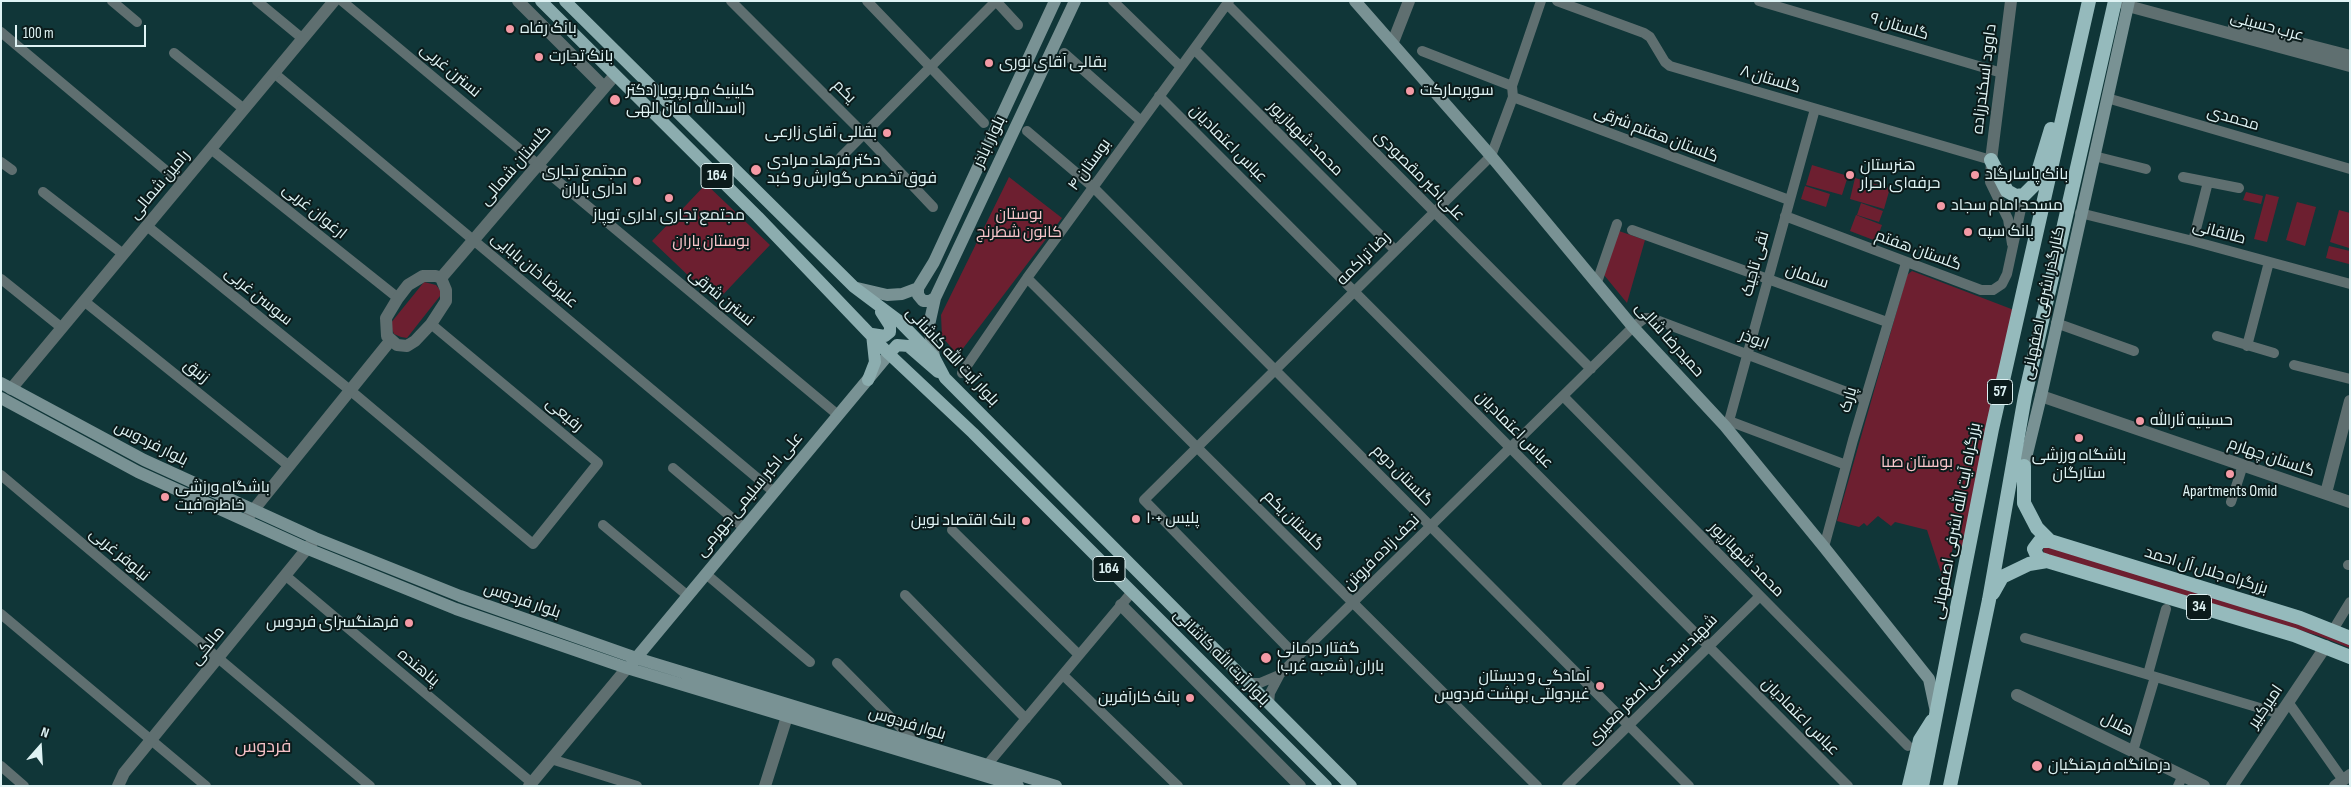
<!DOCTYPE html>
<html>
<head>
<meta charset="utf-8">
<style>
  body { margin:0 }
  #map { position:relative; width:2351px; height:787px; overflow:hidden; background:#103638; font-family:"Sofia Sans Condensed",sans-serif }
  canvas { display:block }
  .frame { position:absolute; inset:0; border:2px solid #dff3f4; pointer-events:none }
  .north { position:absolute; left:15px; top:722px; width:50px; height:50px; -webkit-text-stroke:4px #0b1b1b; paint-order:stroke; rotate:19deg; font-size:14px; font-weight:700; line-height:20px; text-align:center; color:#dff3f4 }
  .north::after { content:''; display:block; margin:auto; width:18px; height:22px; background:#dff3f4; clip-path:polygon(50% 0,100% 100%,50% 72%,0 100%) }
  .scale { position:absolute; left:15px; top:25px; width:131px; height:22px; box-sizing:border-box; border:2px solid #dff3f4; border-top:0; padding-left:6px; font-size:15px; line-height:18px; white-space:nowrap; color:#dff3f4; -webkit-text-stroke:4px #0b1b1b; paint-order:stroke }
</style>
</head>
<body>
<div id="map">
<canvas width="2351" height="787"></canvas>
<div class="frame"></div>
<div class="north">N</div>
<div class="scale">100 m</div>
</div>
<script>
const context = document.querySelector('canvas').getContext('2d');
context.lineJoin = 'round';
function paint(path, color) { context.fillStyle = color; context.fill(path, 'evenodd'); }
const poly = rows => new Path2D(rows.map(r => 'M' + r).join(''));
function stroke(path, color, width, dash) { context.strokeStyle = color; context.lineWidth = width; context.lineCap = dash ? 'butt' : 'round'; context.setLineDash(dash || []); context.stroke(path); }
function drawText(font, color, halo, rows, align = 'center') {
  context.font = font + ' "Sofia Sans Condensed",Cairo,sans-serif'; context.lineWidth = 4; context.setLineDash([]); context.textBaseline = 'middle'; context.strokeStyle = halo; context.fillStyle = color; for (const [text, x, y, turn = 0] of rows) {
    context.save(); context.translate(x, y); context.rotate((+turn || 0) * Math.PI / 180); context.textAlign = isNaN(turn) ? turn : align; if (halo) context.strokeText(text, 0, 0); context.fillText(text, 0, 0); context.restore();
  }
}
paint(poly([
  [1812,165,1848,176,1842,195,1806,185],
  [1009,177,1062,218,958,355,942,337,941,315],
  [1855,178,1890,188,1884,209,1850,199],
  [706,184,770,245,716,302,652,241],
  [1805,186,1830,194,1826,207,1801,199],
  [2246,192,2263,196,2261,204,2243,200],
  [2266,194,2279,197,2267,242,2254,239],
  [2297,202,2316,207,2305,246,2286,240],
  [1861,203,1883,211,1879,222,1857,215],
  [2339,210,2350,213,2349,248,2330,242],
  [1856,215,1882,225,1876,241,1850,231],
  [1619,231,1645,240,1627,303,1604,275],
  [2329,246,2350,251,2349,264,2326,258],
  [1912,271,2014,310,1963,547,1954,542,1945,585,1927,530,1895,522,1891,526,1878,516,1867,526,1864,523,1859,527,1837,521,1907,275],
  [424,282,436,285,440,290,440,296,407,338,401,337,394,334,390,324],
  [2047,546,2298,622,2350,644,2350,648,2319,636,2254,616,2049,557,2044,554,2043,549]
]), '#6d1f30');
stroke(poly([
  [112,1,137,22],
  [257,1,303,39],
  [342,1,838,415],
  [731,1,863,133,933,207],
  [867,1,984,123],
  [996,1,1018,25],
  [1113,1,1181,67],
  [1557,1,1644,33,1650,37,1665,62,1670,66,1991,160,1990,182,2008,219,2012,244],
  [1759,1,2002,73],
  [1227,4,1591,369],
  [1,32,182,184],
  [1194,49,1395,250],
  [1422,51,1512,86],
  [174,53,244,109],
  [1064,53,1141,121],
  [274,73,774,492],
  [1159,96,1848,786],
  [1513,97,1789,200],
  [2107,98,2350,169],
  [1027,131,1093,187,1689,786],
  [211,149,398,298],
  [2094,156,2146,169],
  [841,157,996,1],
  [1,162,12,170],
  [2183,177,2239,188],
  [43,192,123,254],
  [2080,213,2193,241,2350,284],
  [1785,216,1981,290,1993,290,2002,284,2007,274,2024,195],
  [147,226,351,391,533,544,598,463,431,324],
  [1632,230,1887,322],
  [2193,241,2208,182],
  [1027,278,1537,786],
  [1,279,62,328],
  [1597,282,1617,224],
  [84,301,289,466],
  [2056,323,2134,351],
  [2217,336,2274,353],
  [2247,346,2269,262],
  [2294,365,2350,379],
  [962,373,1027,278,1229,1],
  [1563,396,1908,746],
  [1729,421,1846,465],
  [1725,426,1729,421,1815,109],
  [673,468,744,528],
  [1,475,370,786],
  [2231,502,2243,465],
  [603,525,688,596],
  [952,530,1079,655],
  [1824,547,1853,440,1906,263],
  [2348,565,2350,565],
  [706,574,810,662],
  [286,576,532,783],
  [905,595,1026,719],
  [1,614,206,786],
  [2333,630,2350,602],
  [2025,638,2280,714],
  [1297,657,1144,500,1491,156,1513,97,1512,86,1541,1],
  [837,663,915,742],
  [2148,674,2166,609],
  [1063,675,1178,786],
  [1249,683,1260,683,1279,675,1633,327,1645,318,1651,318,1865,399],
  [2288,702,2343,780],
  [1269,703,1270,693,1279,676],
  [2133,751,2155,677],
  [551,759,637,786],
  [1,766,24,786],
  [985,770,987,765,1132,592],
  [1567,786,1760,596],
  [2178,786,2183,775]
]), '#5f6f70', 10);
stroke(poly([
  [518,1,604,87],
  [2120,1,2128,6,2350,66],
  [2234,26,2350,56],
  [1393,42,1409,1],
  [1991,160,2011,1],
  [423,276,436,276,441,278,446,290,446,301,431,324,415,341,407,346,397,345,387,336,386,318,398,298,408,285,423,276],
  [441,278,615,75],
  [11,389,334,1],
  [2041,396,2350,502],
  [2326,493,2350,401],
  [247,518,390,341],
  [1121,605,1300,786],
  [2017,695,2204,786],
  [118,786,124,773,314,540],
  [529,786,627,668],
  [765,786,790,707],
  [2232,786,2326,646],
  [2335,786,2350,775]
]), '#5f6f70', 12);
stroke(poly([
  [1355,1,1491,156,1633,327,1725,426,1824,547,1929,679,1936,712],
  [857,288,887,295,902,294,918,288],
  [918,288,934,262,1055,1],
  [918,288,918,295,923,301,930,301,935,298],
  [934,357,929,325,935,298,1075,1],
  [1,383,144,460,315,538,460,596,636,658,1056,786],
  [1,398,138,472,308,549,456,609,627,668,1018,786],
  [2020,474,2024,466,2041,396,2129,1],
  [632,663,889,354]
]), '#799294', 12);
stroke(poly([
  [541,1,758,217,889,354,973,433,1326,786],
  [565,1,854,287,898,320,934,357,945,378,1351,786],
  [889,354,897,345,908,346,938,372],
  [868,380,875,362,872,334,885,336,890,332,890,326,881,312]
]), '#8cadaf', 12);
stroke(poly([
  [1991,160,2007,191,2016,196,2024,195,2034,185,2051,129],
  [2024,466,2024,503,2037,528,2050,541],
  [1993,593,2002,577,2029,564,2047,561],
  [2350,638,2300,618,2050,541,2040,541,2034,549,2038,558,2047,561,2294,635,2350,657],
  [1909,786,1920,740,1932,721],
  [1922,786,1992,429,2089,1],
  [1950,786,1989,600,2025,396,2115,1]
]), '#95babc', 14);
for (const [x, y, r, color] of [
  [510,29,5,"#f49aa5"],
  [539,57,5,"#f49aa5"],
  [989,63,5,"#f49aa5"],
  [1410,91,5,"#f49aa5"],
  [615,100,6,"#f49aa5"],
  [887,133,5,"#f49aa5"],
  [756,170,6,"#f49aa5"],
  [1850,175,5,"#f49aa5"],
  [1975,175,5,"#f49aa5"],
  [637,181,5,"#f49aa5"],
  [669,198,5,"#f49aa5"],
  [1941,206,5,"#f49aa5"],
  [1968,232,5,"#f49aa5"],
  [2140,421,5,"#f49aa5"],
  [2079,438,5,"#f49aa5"],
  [2230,474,5,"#f49aa5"],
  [165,497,5,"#f49aa5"],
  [1136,519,5,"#f49aa5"],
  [1026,521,5,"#f49aa5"],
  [409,623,5,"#f49aa5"],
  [1266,658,6,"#f49aa5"],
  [1600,686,5,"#f49aa5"],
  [1190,698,5,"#f49aa5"],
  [2037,766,6,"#f49aa5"]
]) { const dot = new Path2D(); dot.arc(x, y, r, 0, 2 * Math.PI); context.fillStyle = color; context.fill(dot); stroke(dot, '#0b1b1b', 2); }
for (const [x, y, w] of [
  [717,176,32],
  [2000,392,25],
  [1109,569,32],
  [2199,607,25]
]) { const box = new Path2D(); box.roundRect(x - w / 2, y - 12.5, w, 25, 4); context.fillStyle = '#0b1b1b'; context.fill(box); stroke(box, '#dff3f4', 1); }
drawText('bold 15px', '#dff3f4', null, [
  ["164",717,176],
  ["57",2000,392],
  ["164",1109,569],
  ["34",2199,607]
]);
drawText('16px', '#dff3f4', '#0b1b1b', [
  ["گلستان ۹",1899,27,17],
  ["عرب حسینی",2267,27,15],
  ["نسترن غربی",450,71,40],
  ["داوود اسکندرزاده",1985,79,-83],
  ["گلستان ٨",1770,80,17],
  ["یکم",844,92,45],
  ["محمدی",2233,119,16],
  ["گلستان هفتم شرقی",1656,135,21],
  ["محمد شهبازپور",1305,139,45],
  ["بلوار اباذر",990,142,-65],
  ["عباس اعتمادیان",1228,144,45],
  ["بوستان ۴",1090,165,-54],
  ["گلستان شمالی",516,166,-49],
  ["علی‌اکبر مقصودی",1419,176,45],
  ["رامین شمالی",160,185,-50],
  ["ارغوان غربی",314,212,39],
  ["طالقانی",2219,233,15],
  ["گلستان هفتم",1918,251,20],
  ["رضا تراکمه",1364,259,-45],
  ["نقی تاجیک",1756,264,-75],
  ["علیرضا خان بابایی",534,271,40],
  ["سلمان",1807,277,20],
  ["سوسن غربی",258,297,39],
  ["نسترن شرقی",721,298,40],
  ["کنارگذر اشرفی اصفهانی",2044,303,-78],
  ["حمیدرضا شالی",1669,340,48],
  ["ابوذر",1754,340,21],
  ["بلوار آیت الله کاشانی",952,357,47],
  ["زنبق",196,372,39],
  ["پارک",1849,400,-74],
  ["رفیعی",564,415,40],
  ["عباس اعتمادیان",1514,430,45],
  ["بلوار فردوس",151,444,27],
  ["گلستان چهارم",2271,458,19],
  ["گلستان دوم",1402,476,45],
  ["علی اکبر سلیمی جهرمی",750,495,-50],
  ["گلستان یکم",1293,521,45],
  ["بزرگراه آیت الله اشرفی اصفهانی",1957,521,-79],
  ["نجف زاده فروتن",1382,553,-45],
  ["نیلوفر غربی",119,555,40],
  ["محمد شهبازپور",1746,560,45],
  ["بزرگراه جلال آل احمد",2206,571,17],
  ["بلوار فردوس",522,601,19],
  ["مالکی",208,646,-51],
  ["بلوار آیت الله کاشانی",1221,658,45],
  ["پناهنده",418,668,40],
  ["شهید سید علی‌اصغر معیری",1653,680,-45],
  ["امیرکبیر",2266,707,-56],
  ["عباس اعتمادیان",1800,717,45],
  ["بلوار فردوس",907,724,17],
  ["هلال",2117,725,26]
]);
drawText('16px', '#dff3f4', '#0b1b1b', [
  ["بانک رفاه",520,29],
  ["بانک تجارت",549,57],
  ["بقالی آقای نوری",999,63],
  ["کلینیک مهر پویا (دکتر",626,91],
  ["اسدالله امان الهی)",626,109],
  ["سوپرمارکت",1420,91],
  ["بقالی آقای زارعی",877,133,"right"],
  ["دکتر فرهاد مرادی",767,161],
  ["فوق تخصص گوارش و کبد",767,179],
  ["هنرستان",1860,166],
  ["حرفه‌ای احرار",1860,184],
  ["مجتمع تجاری",627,172,"right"],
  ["اداری باران",627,190,"right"],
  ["بانک پاسارگاد",1985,175],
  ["مسجد امام سجاد",1951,206],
  ["مجتمع تجاری اداری توپاز",669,216,"center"],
  ["بانک سپه",1978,232],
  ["حسینیه ثارالله",2150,421],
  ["باشگاه ورزشی",2079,456,"center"],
  ["ستارگان",2079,474,"center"],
  ["باشگاه ورزشی",175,488],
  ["خاطره فیت",175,506],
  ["Apartments Omid",2230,492,"center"],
  ["پلیس +۱۰",1146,519],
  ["بانک اقتصاد نوین",1016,521,"right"],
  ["فرهنگسرای فردوس",399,623,"right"],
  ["گفتار درمانی",1277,649],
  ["باران ( شعبه غرب)",1277,667],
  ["آمادگی و دبستان",1590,677,"right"],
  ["غیردولتی بهشت فردوس",1590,695,"right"],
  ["بانک کارآفرین",1180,698,"right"],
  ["درمانگاه فرهنگیان",2048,766]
], 'left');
drawText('16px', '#f9c6cb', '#0b1b1b', [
  ["بوستان",1019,215],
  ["کانون شطرنج",1019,233],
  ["بوستان یاران",711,242],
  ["بوستان صبا",1917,463]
]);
drawText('18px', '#f4c0c6', '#0b1b1b', [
  ["فردوس",263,747]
]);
</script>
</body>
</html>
